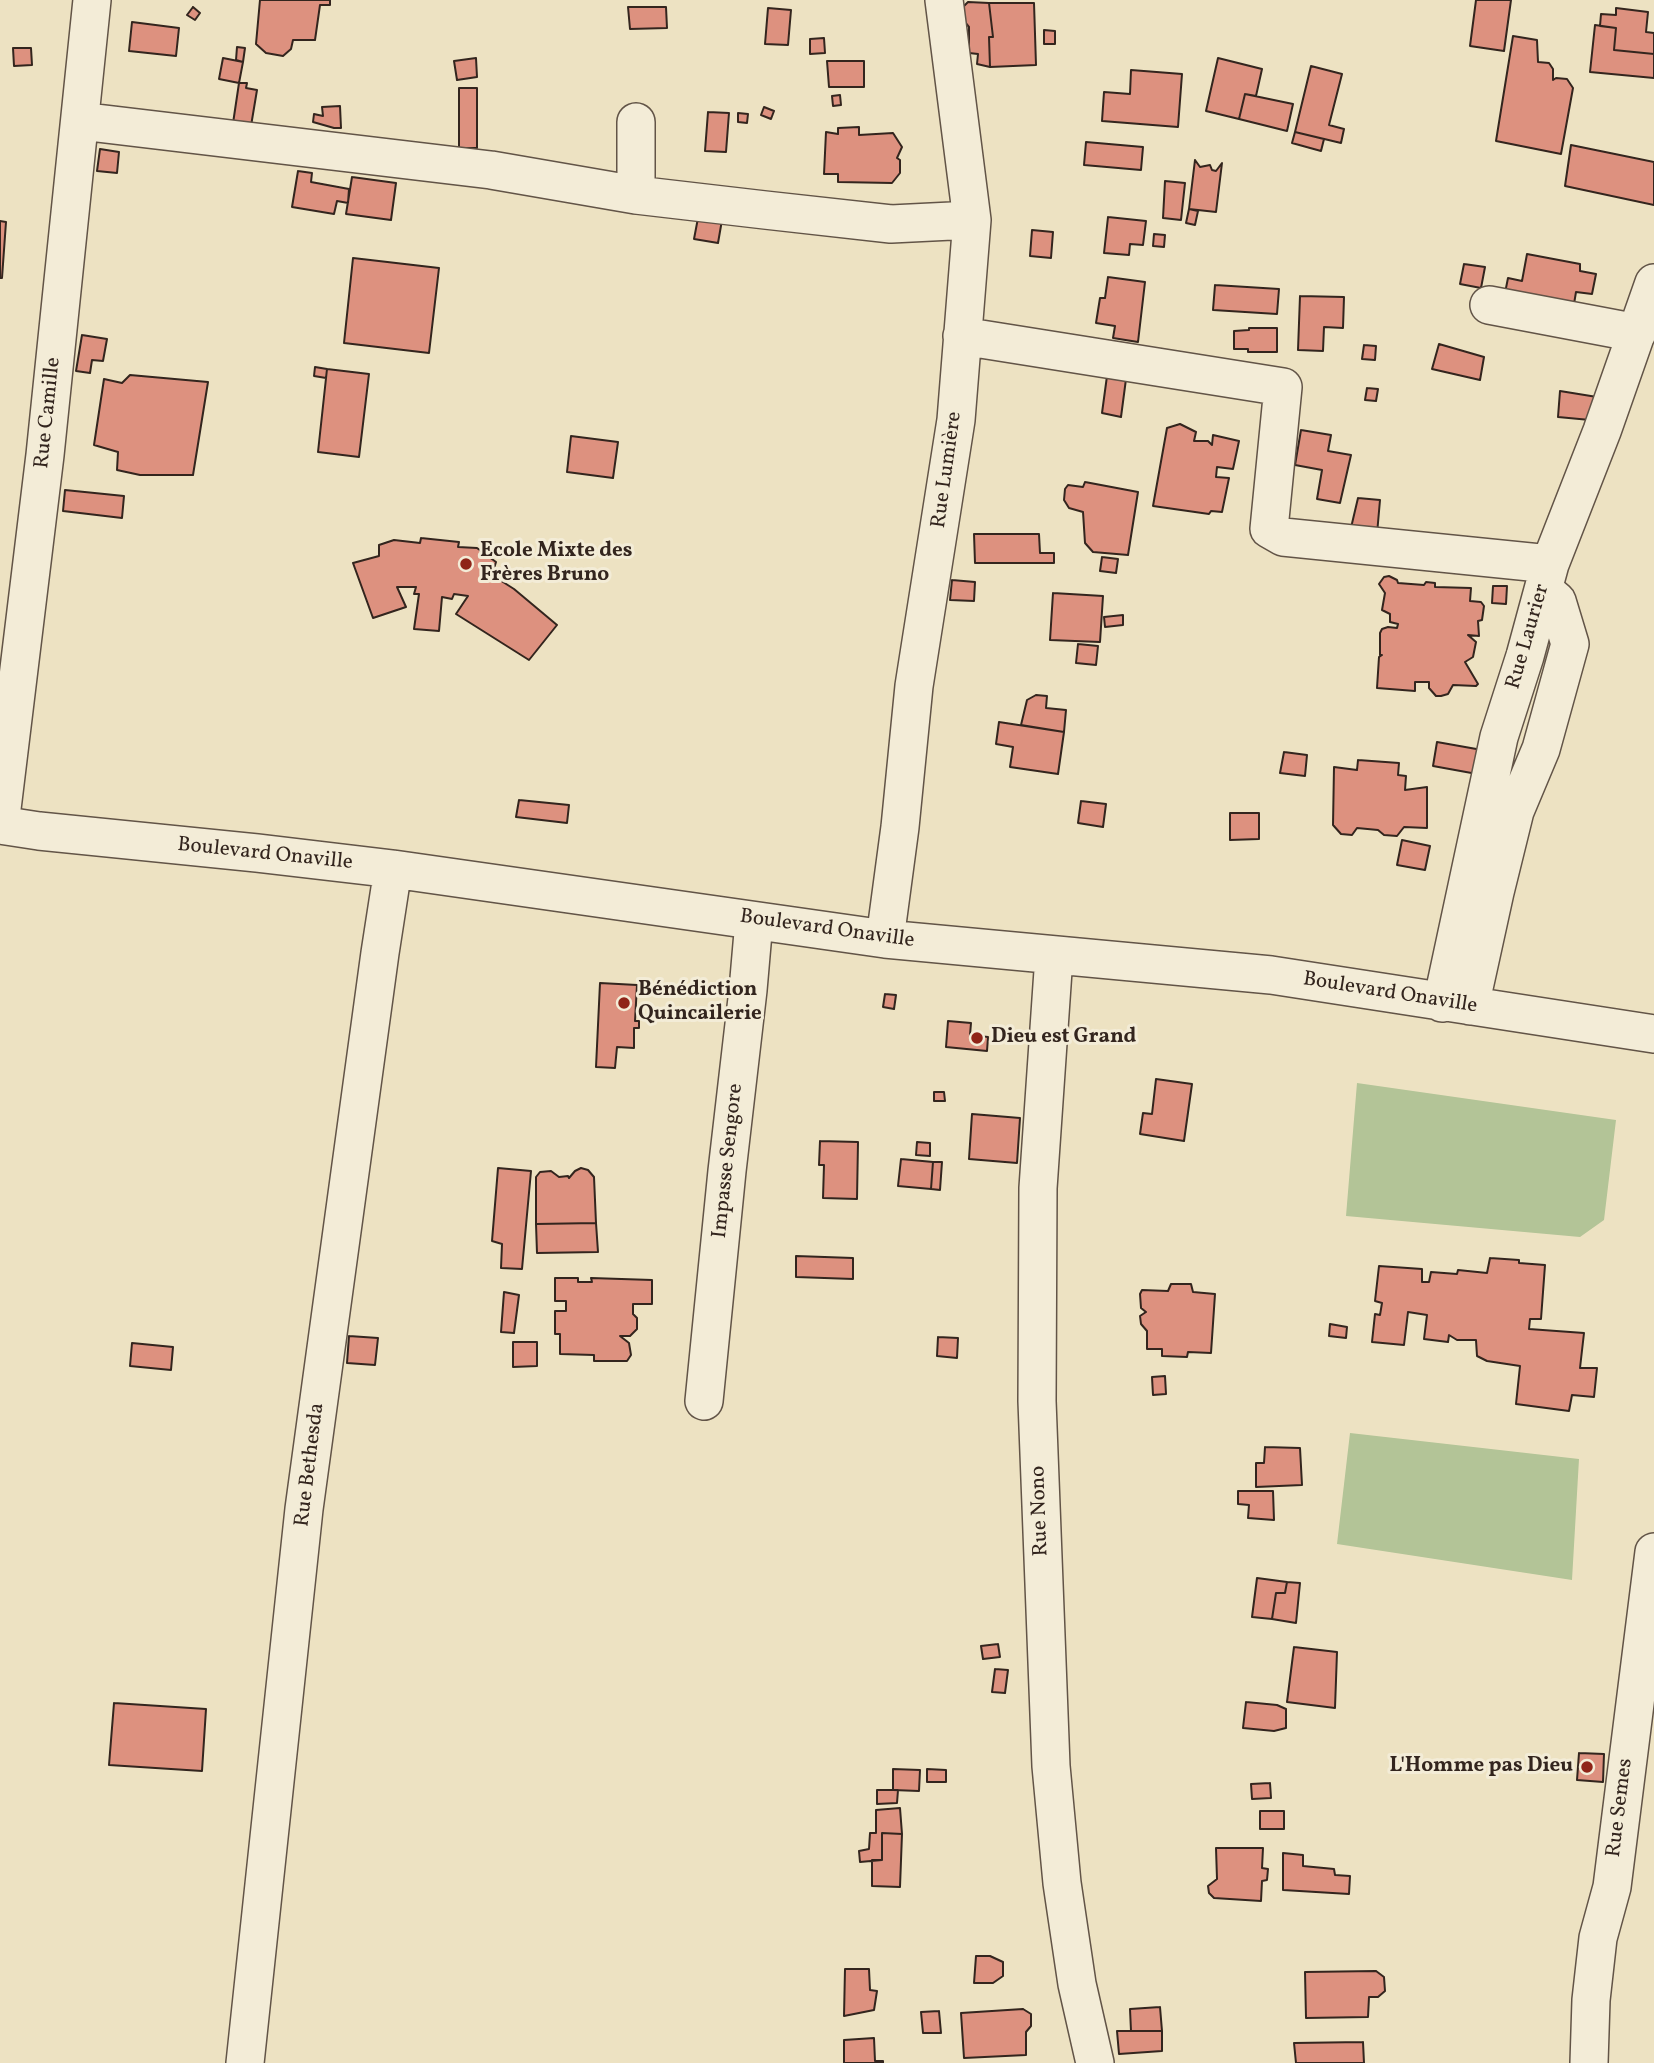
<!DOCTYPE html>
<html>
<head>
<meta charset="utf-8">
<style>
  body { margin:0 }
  canvas { display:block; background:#ede2c2 }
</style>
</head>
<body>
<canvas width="1654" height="2063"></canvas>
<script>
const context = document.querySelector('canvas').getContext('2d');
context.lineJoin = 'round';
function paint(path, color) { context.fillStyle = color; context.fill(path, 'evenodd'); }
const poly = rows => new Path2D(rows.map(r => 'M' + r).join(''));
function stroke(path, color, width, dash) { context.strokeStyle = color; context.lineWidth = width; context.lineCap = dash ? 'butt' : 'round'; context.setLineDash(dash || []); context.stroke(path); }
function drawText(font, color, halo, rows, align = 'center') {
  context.font = font + ' Vollkorn,serif'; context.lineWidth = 6; context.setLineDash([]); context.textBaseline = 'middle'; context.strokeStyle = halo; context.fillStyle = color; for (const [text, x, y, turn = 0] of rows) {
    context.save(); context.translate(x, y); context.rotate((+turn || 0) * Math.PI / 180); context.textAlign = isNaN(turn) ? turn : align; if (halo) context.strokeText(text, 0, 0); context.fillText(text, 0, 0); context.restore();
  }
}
paint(poly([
  [1357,1083,1616,1120,1604,1220,1580,1237,1346,1216],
  [1350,1433,1579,1459,1572,1580,1337,1544]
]), '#b3c497');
const building = poly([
  [260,0,330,0,330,5,320,5,315,40,293,40,291,49,283,56,266,53,256,44,260,0],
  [1476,0,1511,0,1504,51,1470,46,1476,0],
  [968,2,989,3,993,37,989,37,990,67,977,64,978,54,969,53,969,27,964,21,963,7,968,2],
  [989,3,1034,3,1036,65,990,67,989,37,993,37,989,3],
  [193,7,200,13,195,20,187,15,193,7],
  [628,7,666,7,667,28,630,29,628,7],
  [768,8,791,10,788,45,765,44,768,8],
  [1616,8,1648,12,1646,32,1654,33,1654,54,1614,50,1616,28,1600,26,1601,14,1616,15,1616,8],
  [132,22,179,28,176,56,129,51,132,22],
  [1595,25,1616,28,1614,50,1654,54,1654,78,1590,72,1595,25],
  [1044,30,1055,31,1055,44,1044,44,1044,30],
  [1513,36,1537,40,1538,62,1549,63,1553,69,1553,80,1556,78,1567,79,1573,88,1561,154,1496,141,1513,36],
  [824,38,825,53,810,54,810,39,824,38],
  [237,47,245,48,243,62,236,60,237,47],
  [13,48,31,48,32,65,14,66,13,48],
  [223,58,243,62,239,83,219,79,223,58],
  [476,58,477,77,457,80,454,61,476,58],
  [1218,58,1262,69,1256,96,1245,94,1239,119,1206,111,1218,58],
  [827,61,864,61,864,87,829,87,827,61],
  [1311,66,1342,74,1329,125,1344,129,1341,143,1295,132,1311,66],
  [1131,70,1182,74,1178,127,1102,121,1104,92,1130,94,1131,70],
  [239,83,247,83,246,88,257,90,250,132,232,130,239,83],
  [459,88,477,88,477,148,459,148,459,88],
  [1245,94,1293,104,1287,131,1239,119,1245,94],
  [840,95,841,105,833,106,832,96,840,95],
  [340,106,341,128,334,128,313,122,314,114,323,116,322,107,340,106],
  [764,107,774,111,771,119,761,115,764,107],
  [708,112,729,113,726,152,705,151,708,112],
  [738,113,748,114,747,123,738,122,738,113],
  [859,127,859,135,893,133,902,147,897,158,900,160,900,173,892,183,838,182,838,174,824,174,826,132,838,134,838,128,859,127],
  [1295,132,1324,139,1321,151,1292,143,1295,132],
  [1086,142,1143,147,1141,170,1084,165,1086,142],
  [1571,145,1654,162,1654,205,1565,186,1571,145],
  [100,149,119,152,117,173,97,171,100,149],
  [1195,160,1200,167,1210,165,1212,170,1216,171,1222,163,1216,212,1189,209,1195,160],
  [298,171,312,173,311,182,349,189,348,203,337,201,334,214,292,207,298,171],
  [352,177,396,183,391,220,346,214,352,177],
  [1165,181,1185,183,1181,220,1163,218,1165,181],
  [1189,209,1198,211,1195,225,1186,223,1189,209],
  [1108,217,1146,221,1143,245,1130,244,1129,255,1104,253,1108,217],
  [698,218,722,220,718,243,694,239,698,218],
  [0,221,6,222,2,278,0,278,0,221],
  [1032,230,1053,232,1051,258,1030,256,1032,230],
  [1154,234,1165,235,1164,247,1153,246,1154,234],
  [1527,254,1580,264,1580,271,1596,274,1592,294,1576,292,1573,310,1504,298,1508,278,1522,281,1527,254],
  [353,258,439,268,429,353,344,343,353,258],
  [1464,264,1485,267,1481,288,1460,284,1464,264],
  [1108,277,1145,282,1138,342,1113,338,1115,326,1096,323,1100,298,1105,298,1108,277],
  [1215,285,1279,289,1277,314,1213,310,1215,285],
  [1300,296,1344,297,1343,328,1324,327,1323,351,1298,350,1300,296],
  [1249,328,1277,328,1277,352,1248,352,1248,349,1234,349,1234,331,1249,330,1249,328],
  [82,335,107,339,103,361,92,360,90,373,76,371,82,335],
  [1439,344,1484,357,1480,380,1432,369,1439,344],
  [1364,345,1376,346,1375,360,1362,359,1364,345],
  [315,367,327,369,326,378,314,376,315,367],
  [327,369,369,374,359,457,318,452,327,369],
  [130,375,208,382,193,475,140,475,117,470,118,452,94,445,104,379,122,383,130,375],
  [1107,376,1126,379,1121,417,1102,413,1107,376],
  [1367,388,1378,389,1376,401,1365,400,1367,388],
  [1560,391,1597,397,1590,420,1558,417,1560,391],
  [1180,424,1196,432,1194,441,1208,441,1212,445,1213,435,1239,441,1233,469,1217,467,1216,477,1229,478,1222,512,1211,511,1209,514,1153,506,1167,428,1180,424],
  [1301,430,1331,435,1328,451,1351,455,1340,503,1317,499,1322,470,1295,465,1301,430],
  [571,436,618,442,613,478,567,472,571,436],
  [1085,482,1138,492,1128,555,1093,552,1085,543,1083,512,1069,508,1064,500,1065,489,1068,485,1083,487,1085,482],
  [65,490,124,496,122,518,63,511,65,490],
  [1358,498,1380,500,1377,534,1350,532,1358,498],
  [974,534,1039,534,1040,553,1054,553,1054,563,975,563,974,534],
  [421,538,459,542,458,547,477,548,496,562,492,575,514,589,557,625,529,660,456,614,468,596,454,594,452,599,442,597,439,631,414,629,419,594,414,594,416,587,397,587,406,607,373,618,353,563,379,556,379,545,394,540,420,543,421,538],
  [1102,557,1118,559,1116,573,1100,571,1102,557],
  [1389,576,1397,580,1398,583,1424,585,1426,582,1435,583,1435,587,1471,588,1470,601,1481,602,1484,606,1482,620,1478,621,1479,636,1468,635,1476,642,1473,657,1465,662,1478,684,1476,686,1453,685,1448,694,1441,696,1436,696,1429,688,1429,682,1415,682,1415,691,1377,688,1379,657,1382,655,1380,655,1380,633,1382,629,1388,627,1397,628,1398,624,1390,622,1390,614,1382,610,1385,593,1379,584,1384,577,1389,576],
  [952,580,975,582,974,601,950,600,952,580],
  [1493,586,1507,586,1506,604,1492,603,1493,586],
  [1053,593,1103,596,1100,642,1050,640,1053,593],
  [1123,615,1123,625,1105,627,1104,617,1123,615],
  [1078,644,1098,646,1096,665,1076,663,1078,644],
  [1036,695,1047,696,1046,708,1066,710,1064,732,1021,725,1027,700,1036,695],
  [999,722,1064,732,1058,774,1010,767,1013,747,996,744,999,722],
  [1437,742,1482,750,1477,774,1433,766,1437,742],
  [1284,752,1307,755,1305,776,1280,773,1284,752],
  [1358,760,1399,763,1398,775,1406,776,1405,790,1427,787,1427,828,1404,827,1397,836,1384,835,1378,830,1357,828,1352,835,1341,834,1333,825,1334,767,1357,770,1358,760],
  [519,800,569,805,567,823,516,817,519,800],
  [1081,801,1106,804,1103,827,1078,823,1081,801],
  [1230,813,1259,813,1259,839,1230,840,1230,813],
  [1402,840,1430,846,1425,870,1397,865,1402,840],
  [600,983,637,985,635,1021,639,1021,639,1028,634,1028,634,1048,617,1047,615,1068,596,1067,600,983],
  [885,994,896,995,894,1009,883,1007,885,994],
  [948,1021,971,1023,970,1035,988,1037,987,1051,946,1047,948,1021],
  [1156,1079,1192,1084,1184,1141,1140,1134,1143,1113,1152,1114,1156,1079],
  [934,1092,944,1092,945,1101,934,1101,934,1092],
  [972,1114,1020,1118,1017,1163,969,1159,972,1114],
  [820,1141,858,1142,857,1199,823,1198,824,1165,819,1165,820,1141],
  [917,1142,930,1143,930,1156,916,1155,917,1142],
  [901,1159,933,1162,931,1189,898,1186,901,1159],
  [933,1162,942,1162,940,1190,931,1189,933,1162],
  [498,1168,531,1171,522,1269,501,1268,502,1244,492,1241,498,1168],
  [581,1168,588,1170,594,1177,596,1223,536,1224,536,1177,540,1172,551,1171,559,1177,568,1176,569,1178,575,1171,581,1168],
  [596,1223,598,1252,537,1253,536,1224,596,1223],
  [796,1256,853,1258,853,1279,796,1277,796,1256],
  [1490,1258,1519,1260,1519,1263,1545,1265,1541,1319,1530,1319,1529,1329,1584,1333,1580,1368,1597,1368,1594,1397,1572,1395,1569,1411,1516,1404,1520,1366,1487,1361,1477,1356,1476,1340,1457,1340,1449,1335,1448,1342,1424,1339,1427,1315,1408,1312,1404,1345,1372,1342,1375,1314,1380,1315,1382,1303,1375,1301,1379,1266,1422,1269,1422,1282,1429,1282,1431,1272,1457,1274,1458,1270,1487,1273,1490,1258],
  [555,1278,578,1278,578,1282,592,1282,591,1278,652,1280,652,1304,633,1304,633,1314,637,1318,637,1329,630,1336,620,1336,629,1343,631,1355,627,1361,594,1361,594,1355,560,1354,560,1334,555,1334,555,1311,566,1311,566,1301,555,1301,555,1278],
  [1171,1284,1191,1284,1193,1292,1215,1294,1211,1353,1188,1352,1187,1357,1162,1356,1162,1349,1147,1349,1147,1331,1141,1324,1140,1316,1146,1312,1141,1308,1140,1294,1142,1290,1168,1291,1171,1284],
  [504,1292,519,1295,514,1333,501,1332,504,1292],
  [1330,1324,1347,1327,1346,1338,1329,1336,1330,1324],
  [349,1336,378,1338,375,1365,347,1363,349,1336],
  [938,1337,958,1338,957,1358,937,1356,938,1337],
  [513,1342,537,1342,537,1366,513,1367,513,1342],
  [132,1343,173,1347,171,1370,130,1366,132,1343],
  [1165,1376,1166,1394,1153,1395,1152,1377,1165,1376],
  [1265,1447,1300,1448,1302,1485,1256,1487,1256,1463,1264,1463,1265,1447],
  [1238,1491,1273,1491,1274,1520,1248,1518,1249,1505,1238,1504,1238,1491],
  [1257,1578,1287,1582,1285,1593,1276,1593,1272,1619,1252,1617,1257,1578],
  [1287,1582,1300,1583,1296,1623,1272,1619,1276,1593,1285,1593,1287,1582],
  [998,1644,1000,1657,983,1659,981,1646,998,1644],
  [1294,1647,1337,1652,1335,1708,1287,1702,1294,1647],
  [995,1669,1008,1670,1005,1693,992,1692,995,1669],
  [1246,1702,1277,1705,1286,1709,1286,1728,1274,1731,1243,1728,1246,1702],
  [114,1703,206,1709,202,1771,109,1765,114,1703],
  [1579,1753,1604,1754,1603,1782,1577,1780,1579,1753],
  [893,1769,920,1770,919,1791,893,1790,893,1769],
  [927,1769,946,1770,946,1782,927,1782,927,1769],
  [1270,1783,1271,1798,1252,1799,1251,1784,1270,1783],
  [877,1790,898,1790,897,1803,877,1804,877,1790],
  [900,1808,902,1834,882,1833,882,1860,860,1862,859,1851,869,1849,870,1833,876,1833,876,1810,900,1808],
  [1260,1811,1284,1811,1284,1829,1260,1829,1260,1811],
  [882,1833,902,1834,900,1887,872,1886,872,1860,882,1860,882,1833],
  [1216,1848,1263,1848,1262,1868,1268,1869,1267,1880,1262,1881,1261,1901,1214,1898,1209,1893,1208,1886,1217,1879,1216,1848],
  [1283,1853,1303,1855,1303,1866,1334,1869,1335,1875,1350,1876,1349,1894,1283,1890,1283,1853],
  [976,1956,990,1956,1003,1962,1003,1976,993,1983,974,1983,976,1956],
  [845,1969,869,1969,870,1990,877,1991,874,2010,844,2016,845,1969],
  [1376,1971,1384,1977,1385,1991,1378,1997,1369,1997,1368,2017,1306,2018,1305,1972,1376,1971],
  [1160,2007,1162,2031,1131,2031,1130,2009,1160,2007],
  [1023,2009,1031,2014,1031,2026,1026,2032,1026,2055,964,2058,961,2013,1023,2009],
  [939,2011,941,2033,923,2033,921,2012,939,2011],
  [1117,2031,1162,2031,1162,2051,1119,2054,1117,2031],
  [874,2038,875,2061,883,2061,883,2063,844,2063,844,2040,874,2038],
  [1363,2042,1364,2063,1296,2063,1294,2043,1363,2042]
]);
paint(building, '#dd917f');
stroke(building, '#33251e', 2);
const minor = poly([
  [80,121,491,170,636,195,765,210,891,224,972,220],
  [636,122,636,195],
  [1489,305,1637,333],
  [962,336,1283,387,1269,529,1283,537,1550,564],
  [0,825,39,831,257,853,393,869,885,939,1271,975,1654,1034],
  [0,825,45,455,92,0],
  [885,939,900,827,914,686,956,420,972,220,944,0],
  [1054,956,1038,1188,1037,1401,1051,1766,1062,1883,1077,1984,1095,2063],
  [1442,1003,1499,737,1525,656,1550,564,1602,431,1654,283],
  [1470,1006,1495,892,1515,811,1541,749,1570,644,1557,601,1544,590],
  [704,1401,727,1171,748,990,754,921],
  [245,2063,304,1509,380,953,393,869],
  [1589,2063,1591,2000,1598,1938,1612,1887,1654,1552]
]);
stroke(minor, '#625447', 40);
stroke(minor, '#f3ecd7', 37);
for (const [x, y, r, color] of [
  [466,564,7,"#8f2418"],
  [624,1003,7,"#8f2418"],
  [977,1038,7,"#8f2418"],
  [1587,1767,7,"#8f2418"]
]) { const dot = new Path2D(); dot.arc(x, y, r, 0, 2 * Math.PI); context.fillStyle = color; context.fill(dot); stroke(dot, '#f3ecd7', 2.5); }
drawText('21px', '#33251e', '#f3ecd7', [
  ["Rue Camille",49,413,-84],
  ["Rue Lumière",948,470,-82],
  ["Rue Laurier",1529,637,-74],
  ["Boulevard Onaville",265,855,6],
  ["Boulevard Onaville",827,930,8],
  ["Boulevard Onaville",1390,994,9],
  ["Impasse Sengore",729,1161,-84],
  ["Rue Bethesda",311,1465,-83],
  ["Rue Nono",1041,1511,-92],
  ["Rue Semes",1621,1808,-83]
]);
drawText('bold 21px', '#33251e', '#f3ecd7', [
  ["Ecole Mixte des",480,552],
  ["Frères Bruno",480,576],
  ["Bénédiction",638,991],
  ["Quincailerie",638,1015],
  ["Dieu est Grand",991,1038],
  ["L'Homme pas Dieu",1573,1767,"right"]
], 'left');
</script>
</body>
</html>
